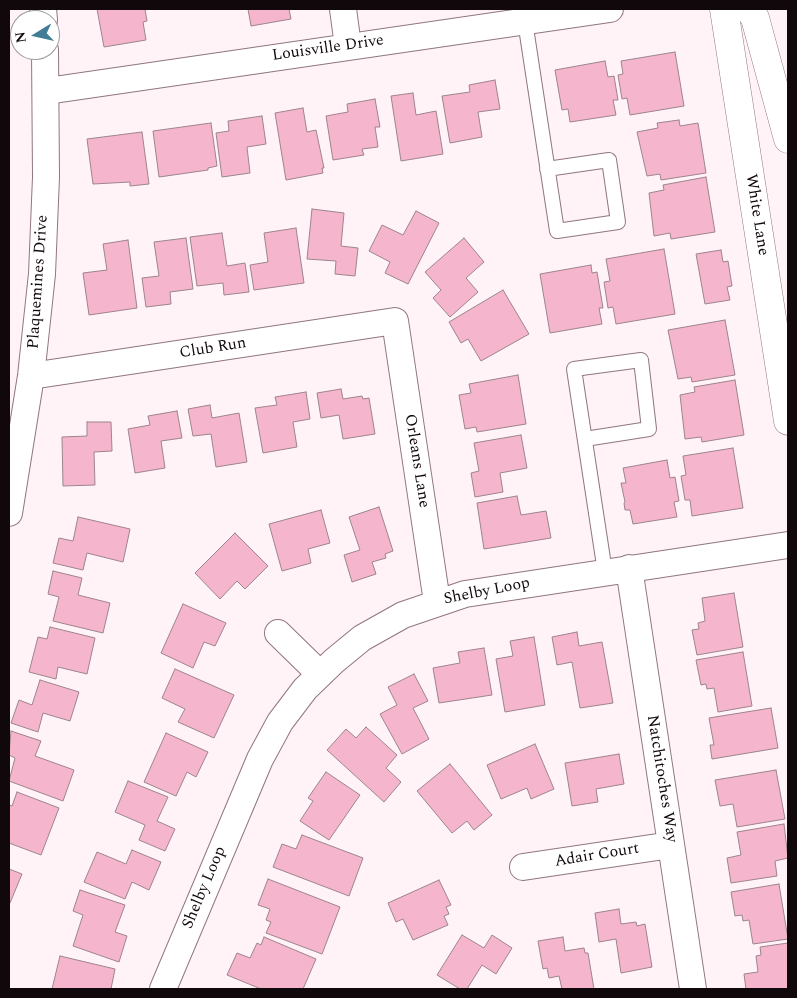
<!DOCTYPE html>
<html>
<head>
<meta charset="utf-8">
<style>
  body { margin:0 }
  #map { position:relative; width:797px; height:998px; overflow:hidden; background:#fff3f7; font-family:Spectral,serif }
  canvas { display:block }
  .frame { position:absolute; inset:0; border:10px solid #11080c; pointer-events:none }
  .north { position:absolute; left:10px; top:10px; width:50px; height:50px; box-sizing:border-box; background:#fff; border:1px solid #a09c9e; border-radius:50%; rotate:261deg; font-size:14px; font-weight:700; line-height:20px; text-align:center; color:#11080c }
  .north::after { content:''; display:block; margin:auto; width:18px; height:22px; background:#417d94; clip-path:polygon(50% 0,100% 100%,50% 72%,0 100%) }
</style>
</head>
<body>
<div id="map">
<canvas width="797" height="998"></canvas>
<div class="frame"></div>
<div class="north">N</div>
</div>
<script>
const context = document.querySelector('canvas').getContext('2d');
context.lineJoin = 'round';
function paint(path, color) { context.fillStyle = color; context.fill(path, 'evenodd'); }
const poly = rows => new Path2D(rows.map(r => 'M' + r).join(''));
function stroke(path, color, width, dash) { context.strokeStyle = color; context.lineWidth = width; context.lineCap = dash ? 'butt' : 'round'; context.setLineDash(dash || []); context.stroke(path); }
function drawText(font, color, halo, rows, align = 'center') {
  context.font = font + ' Spectral,serif'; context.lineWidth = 4; context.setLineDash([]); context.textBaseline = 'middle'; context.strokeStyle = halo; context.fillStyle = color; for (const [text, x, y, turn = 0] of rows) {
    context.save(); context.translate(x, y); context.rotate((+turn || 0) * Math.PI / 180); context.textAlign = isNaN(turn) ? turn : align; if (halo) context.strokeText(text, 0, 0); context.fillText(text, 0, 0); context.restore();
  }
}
const building = poly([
  [97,9,145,9,147,21,143,22,146,40,104,47,97,9],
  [248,9,289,9,291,19,251,26,248,9],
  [675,52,684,106,630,115,627,98,622,99,618,75,623,74,621,61,675,52],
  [605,61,608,77,614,76,618,100,613,100,616,115,570,122,568,109,562,110,555,70,605,61],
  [495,80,500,109,478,112,482,137,450,143,442,96,470,92,469,85,495,80],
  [413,93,416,115,436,111,443,154,401,161,391,96,413,93],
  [375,99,380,127,375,127,378,147,362,149,364,155,333,160,326,116,348,112,347,104,375,99],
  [303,108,307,132,316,130,324,168,322,168,323,173,286,180,275,113,303,108],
  [262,116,266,144,247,147,250,173,222,177,216,133,229,131,228,121,262,116],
  [679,120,680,126,698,123,706,173,661,180,660,174,647,176,637,132,658,128,657,123,679,120],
  [211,123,217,166,208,168,208,170,159,177,153,131,211,123],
  [142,132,149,184,130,186,130,182,93,184,87,139,142,132],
  [706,177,715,232,671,239,670,233,654,236,649,193,664,190,663,185,706,177],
  [312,209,344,213,341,246,358,248,355,276,335,274,336,261,307,259,312,209],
  [416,211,439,223,408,284,385,273,390,262,369,251,382,225,403,235,416,211],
  [296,228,304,283,254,290,250,265,268,262,264,233,296,228],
  [222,233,227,266,245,263,249,292,224,295,223,283,197,286,190,237,222,233],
  [186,238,193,289,170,292,171,304,146,307,142,278,159,276,154,242,186,238],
  [464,238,484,262,466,278,478,292,450,317,433,298,441,290,425,272,464,238],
  [128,240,137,308,89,315,83,273,107,270,103,244,128,240],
  [664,249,675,314,616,324,613,307,608,308,604,282,610,281,606,259,664,249],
  [721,250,723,262,728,261,732,286,727,287,730,300,705,304,696,254,721,250],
  [591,265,592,273,597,272,603,308,599,308,602,324,550,333,540,274,591,265],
  [503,290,529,334,481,361,468,339,461,343,449,322,503,290],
  [725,320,735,375,692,382,691,377,678,379,668,330,725,320],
  [518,375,526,424,477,432,476,427,465,429,459,395,471,393,469,384,518,375],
  [735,380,744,435,702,442,701,437,685,439,680,395,695,392,694,387,735,380],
  [341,389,343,399,362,396,363,399,369,398,375,434,343,439,339,415,321,418,317,393,341,389],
  [306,392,310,419,293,422,297,447,263,453,255,408,277,405,275,397,306,392],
  [210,405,212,418,239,413,247,462,216,467,211,434,193,436,188,409,210,405],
  [177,411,182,438,161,441,165,468,135,473,128,429,150,425,148,416,177,411],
  [87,422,111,422,112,451,94,452,95,485,63,486,62,437,87,436,87,422],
  [521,435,527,468,500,473,503,492,475,497,471,473,479,471,474,443,521,435],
  [733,448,743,508,692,516,690,500,685,500,681,476,686,475,683,456,733,448],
  [667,460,670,478,675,477,679,501,674,502,677,517,633,524,630,510,625,510,624,503,625,502,621,483,626,483,623,468,667,460],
  [517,496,521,515,546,511,551,538,484,549,477,503,517,496],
  [379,507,393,551,385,554,386,558,372,562,376,574,352,582,344,555,360,550,349,517,379,507],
  [321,510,330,543,308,549,311,563,282,571,269,524,321,510],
  [78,517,130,529,123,562,87,553,83,570,53,563,59,538,73,541,78,517],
  [235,533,268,566,245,589,237,581,220,599,195,573,235,533],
  [53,571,82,578,78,595,110,603,103,633,53,621,59,597,48,594,53,571],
  [734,593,743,647,697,655,692,630,699,629,698,623,705,621,702,598,734,593],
  [183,604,226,623,215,646,204,642,193,668,161,653,183,604],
  [50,627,95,638,87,674,58,667,56,679,29,672,38,637,47,639,50,627],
  [577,632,579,646,602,642,613,703,580,708,572,662,557,665,552,637,577,632],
  [534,637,545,705,505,712,496,659,513,656,510,641,534,637],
  [484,648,492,695,439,703,433,668,460,663,458,652,484,648],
  [743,652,752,706,718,712,714,688,707,689,706,684,701,685,696,660,743,652],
  [175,669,234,695,214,738,178,722,185,709,162,698,175,669],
  [414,674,428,701,413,708,429,739,402,754,380,714,397,705,388,687,414,674],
  [40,680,79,692,70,721,43,713,38,732,11,723,19,700,32,705,40,680],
  [771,708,778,748,712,759,710,745,714,745,709,718,771,708],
  [366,727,397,755,386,768,401,782,384,802,327,750,346,729,356,738,366,727],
  [11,731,41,741,35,756,74,770,63,801,9,781,15,758,9,755,11,731],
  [166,733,208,752,196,777,187,772,176,796,144,782,166,733],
  [535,744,554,789,531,799,527,788,501,799,487,765,535,744],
  [619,754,624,784,596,789,598,802,572,806,565,763,619,754],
  [450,764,492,815,474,830,467,821,452,833,417,791,450,764],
  [776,770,785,819,737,827,733,804,720,806,715,780,776,770],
  [326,772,360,795,329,840,300,821,313,801,308,798,326,772],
  [128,781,168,797,157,821,175,829,165,851,139,840,145,825,115,812,128,781],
  [17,792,59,808,41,855,9,843,9,805,12,806,17,792],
  [784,824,788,858,775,861,777,876,731,883,727,858,741,855,737,832,784,824],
  [302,835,363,858,349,896,273,867,282,844,296,849,302,835],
  [132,850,161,862,149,890,132,882,125,899,84,882,97,852,126,864,132,850],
  [9,869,22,874,10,903,9,903,9,869],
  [268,879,340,907,322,954,266,933,271,922,266,920,270,909,258,905,268,879],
  [439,880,451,905,446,907,449,914,444,916,448,925,413,940,403,919,396,922,388,903,439,880],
  [779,884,788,939,753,944,749,920,743,921,742,915,735,916,731,892,779,884],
  [80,890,125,905,115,932,127,936,119,962,73,946,83,915,73,911,80,890],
  [619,909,621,924,636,922,637,926,645,924,652,967,621,973,616,939,599,942,595,913,619,909],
  [462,935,484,948,492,935,512,948,496,974,482,965,467,989,460,989,437,975,462,935],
  [264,937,316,959,303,989,261,989,227,975,237,953,250,958,257,943,261,945,264,937],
  [563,937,565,951,584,948,585,953,588,953,594,989,562,989,559,976,549,978,547,968,543,969,538,941,563,937],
  [788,943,788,989,746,989,744,974,758,972,756,956,761,955,760,947,788,943],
  [60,956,115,969,111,989,52,989,60,956]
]);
paint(building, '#f5b6cd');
stroke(building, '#9d838c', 1);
const lane = poly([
  [525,21,557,231,618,222,609,160,547,169],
  [585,439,649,429,641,360,574,369,605,572]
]);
const street = poly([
  [43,9,44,20],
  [343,9,348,46],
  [47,91,610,9],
  [31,376,395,321,437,602],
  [9,513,31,376,42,274,46,177,45,50],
  [629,568,693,989],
  [278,633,320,674],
  [523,867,671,845],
  [163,989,260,759,280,722,305,689,334,661,362,638,403,615,465,594,788,545]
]);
const secondary = poly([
  [724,9,788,421],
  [749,9,755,18,788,139]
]);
stroke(lane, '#90767f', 16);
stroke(street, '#90767f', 28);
stroke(secondary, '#90767f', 29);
stroke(lane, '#fff', 14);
stroke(street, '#fff', 26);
stroke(secondary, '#fff', 28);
drawText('16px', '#11080c', '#fff', [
  ["Louisville Drive",328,49,-8],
  ["White Lane",756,215,81],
  ["Plaquemines Drive",39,282,-86],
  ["Club Run",213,349,-9],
  ["Orleans Lane",416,461,81],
  ["Shelby Loop",487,592,-11],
  ["Natchitoches Way",661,779,81],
  ["Adair Court",597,856,-9],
  ["Shelby Loop",205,888,-67]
]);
</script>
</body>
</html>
